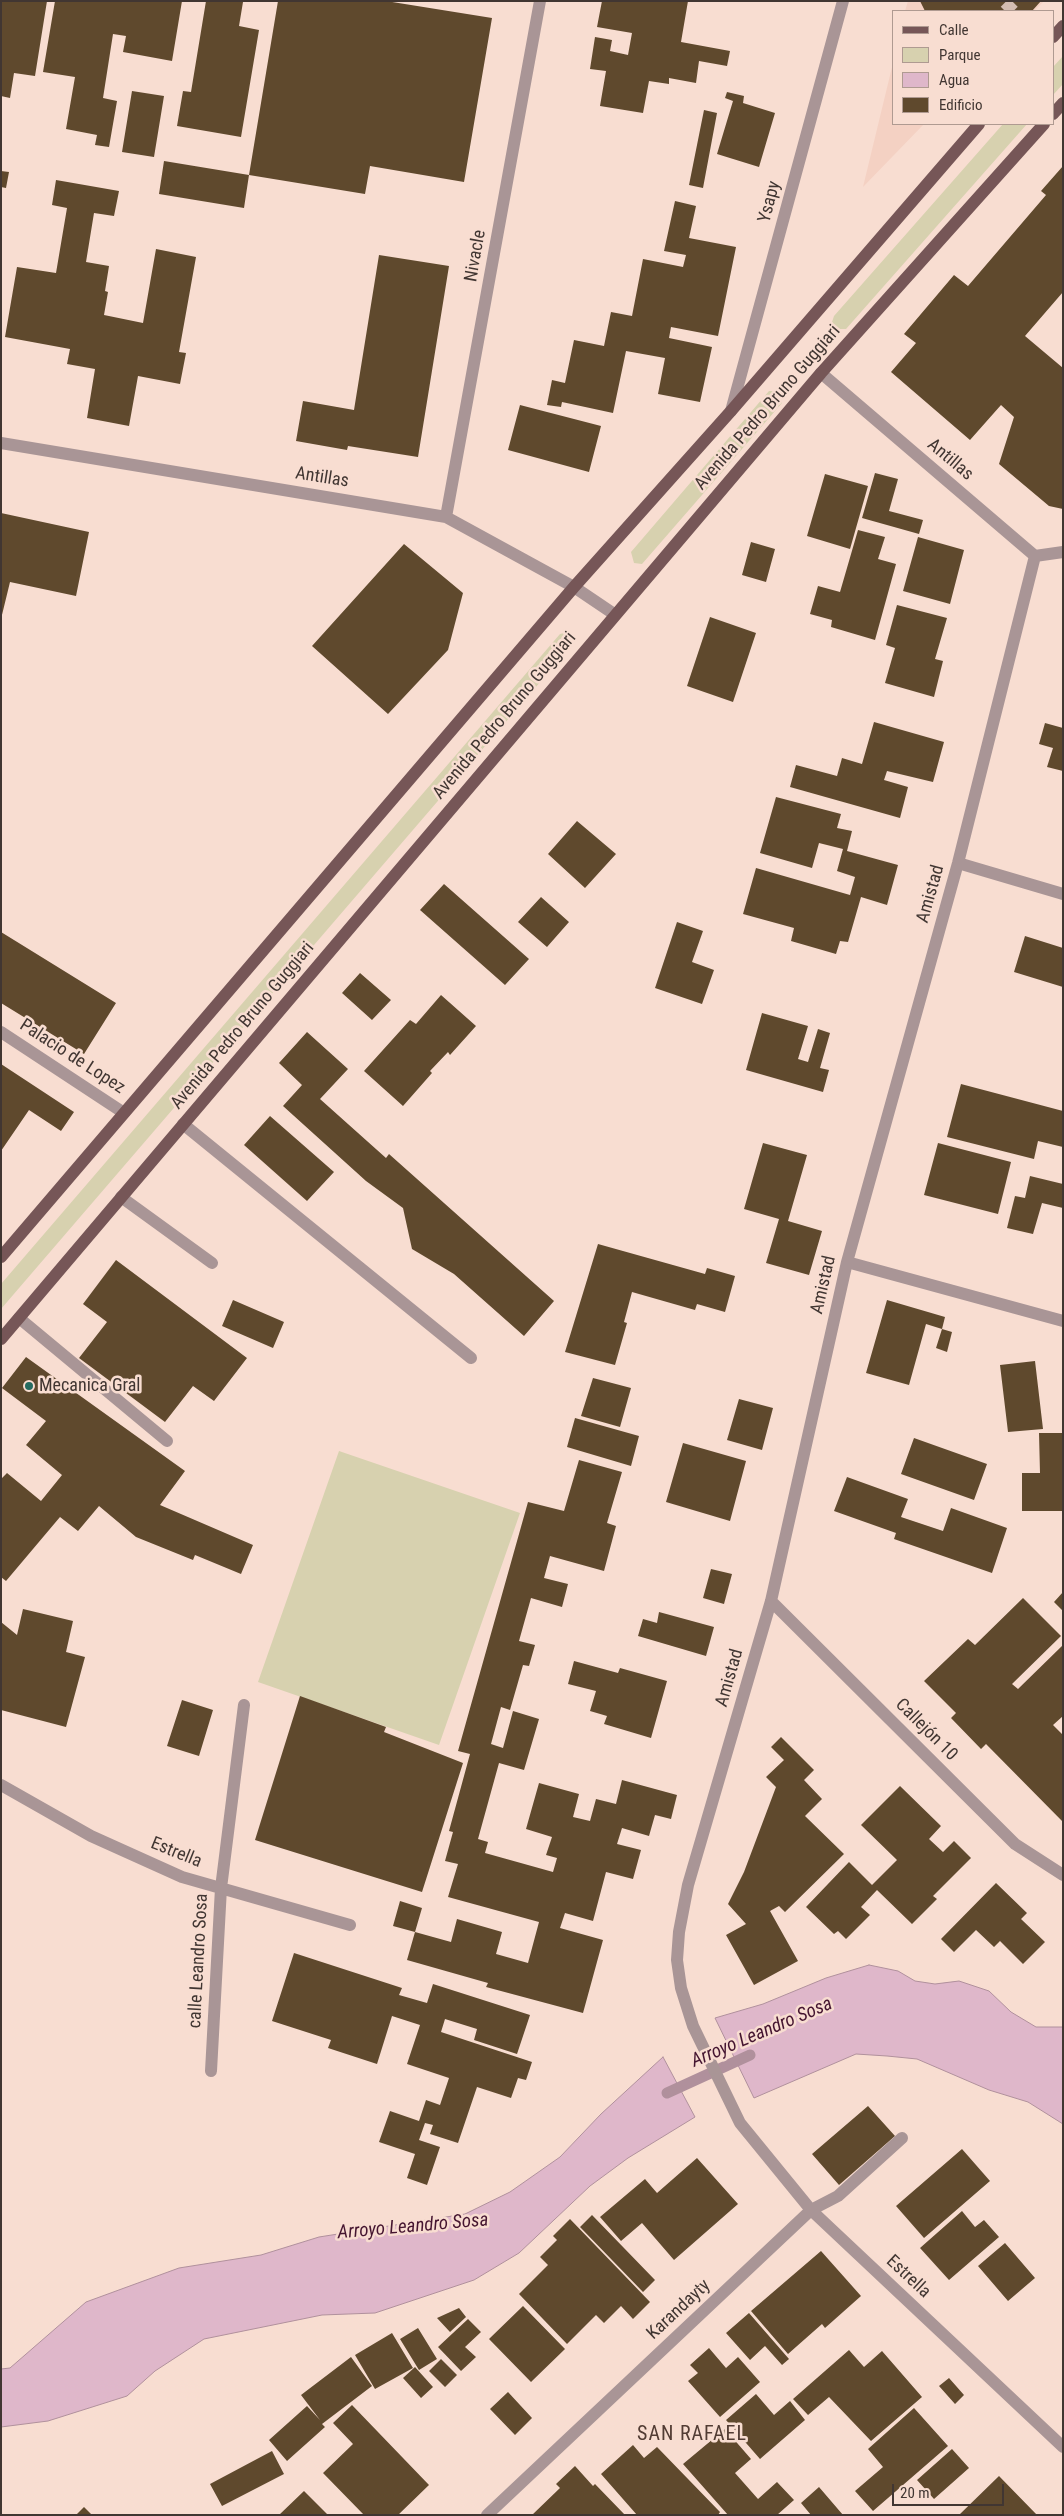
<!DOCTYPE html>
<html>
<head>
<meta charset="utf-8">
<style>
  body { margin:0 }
  #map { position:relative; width:1064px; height:2516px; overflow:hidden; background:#f8ddd1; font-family:"Roboto Condensed",sans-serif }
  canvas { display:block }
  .frame { position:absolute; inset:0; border:2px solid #413632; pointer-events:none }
  .legend { position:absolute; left:892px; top:10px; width:162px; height:115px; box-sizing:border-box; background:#f8ddd1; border:1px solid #af9a91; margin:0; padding:6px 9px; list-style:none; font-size:15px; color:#413632 }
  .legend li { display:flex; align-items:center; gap:10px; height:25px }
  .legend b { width:25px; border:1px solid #af9a91 }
  .scale { position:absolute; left:892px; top:2484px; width:112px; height:22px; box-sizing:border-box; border:2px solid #413632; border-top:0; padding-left:6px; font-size:15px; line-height:18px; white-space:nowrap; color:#413632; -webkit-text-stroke:4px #f8ddd1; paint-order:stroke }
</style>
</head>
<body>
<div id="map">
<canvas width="1064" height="2516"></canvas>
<div class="frame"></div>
<ul class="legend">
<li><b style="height:6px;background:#765657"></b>Calle</li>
<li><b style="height:14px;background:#d7d1af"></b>Parque</li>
<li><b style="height:14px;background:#dfb7ca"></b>Agua</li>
<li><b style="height:14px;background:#5f492d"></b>Edificio</li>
</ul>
<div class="scale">20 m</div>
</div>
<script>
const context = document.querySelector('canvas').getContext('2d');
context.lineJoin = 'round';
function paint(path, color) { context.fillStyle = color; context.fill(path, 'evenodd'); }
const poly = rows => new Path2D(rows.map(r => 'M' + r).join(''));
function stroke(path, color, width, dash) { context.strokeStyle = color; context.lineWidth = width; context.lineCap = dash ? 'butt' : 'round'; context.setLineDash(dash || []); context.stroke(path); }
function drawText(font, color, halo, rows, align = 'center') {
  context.font = font + ' "Roboto Condensed",sans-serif'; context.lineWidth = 5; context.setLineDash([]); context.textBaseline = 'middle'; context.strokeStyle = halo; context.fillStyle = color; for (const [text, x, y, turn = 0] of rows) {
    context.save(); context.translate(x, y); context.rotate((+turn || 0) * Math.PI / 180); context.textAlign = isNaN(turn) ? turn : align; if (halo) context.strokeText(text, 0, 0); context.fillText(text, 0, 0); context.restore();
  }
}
paint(poly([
  [908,1,1044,1,1034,11,905,11],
  [893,63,893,124,924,124,863,187]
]), '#f4d1c3');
paint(poly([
  [1063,56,1063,84,1053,95,1053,67],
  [1003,124,1027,124,846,329,836,329,832,322,834,316],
  [769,391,777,391,781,395,782,403,642,564,634,563,631,552],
  [564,633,572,637,572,645,1,1309,1,1284,560,634],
  [339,1451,520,1513,439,1745,258,1682]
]), '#d7d1af');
const water = poly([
  [869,1965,898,1971,915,1981,935,1984,959,1981,989,1991,1011,2012,1036,2027,1063,2027,1063,2124,1028,2102,989,2090,917,2059,887,2056,856,2054,754,2098,715,2018,763,2004,826,1978,869,1965],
  [663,2057,695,2117,628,2158,590,2186,519,2253,474,2280,375,2313,322,2315,204,2339,155,2371,127,2396,48,2421,1,2427,1,2369,10,2368,86,2302,179,2268,261,2255,319,2237,465,2214,510,2192,560,2157,601,2114,663,2057]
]);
paint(water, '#dfb7ca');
stroke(water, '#b0909c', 1);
stroke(poly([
  [667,2093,750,2055]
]), '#b0909c', 11);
paint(poly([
  [1,1,47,1,35,76,14,73,10,98,1,96],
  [55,1,182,1,172,61,123,52,126,36,113,34,103,98,117,101,109,147,95,145,97,135,66,129,75,77,43,72],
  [206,1,243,2,239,26,259,30,241,137,177,126,183,91,191,92],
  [278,1,386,1,492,18,464,182,370,166,365,194,249,175],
  [602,1,688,1,681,42,730,51,727,66,699,61,696,83,669,78,669,84,649,81,643,113,600,106,606,71,590,69,595,37,612,40,610,51,628,55,632,33,597,27],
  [920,1,1041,1,1032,11,925,11],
  [132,91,164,96,154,157,122,152],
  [727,92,744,96,743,103,775,113,759,167,717,154,733,101,725,98],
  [704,110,717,113,703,188,689,185],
  [164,161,249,175,244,208,159,194],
  [1063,166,1063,292,1025,336,1063,368,1063,509,1049,506,999,464,1014,417,1001,405,970,440,891,372,916,343,904,334,954,275,968,286,1046,195,1041,191],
  [1,171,9,172,6,188,1,187],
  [56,180,119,191,114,216,94,213,86,262,109,266,105,291,108,292,104,315,143,323,156,249,196,257,179,352,186,353,180,384,138,376,129,426,87,418,95,369,67,364,70,349,5,337,17,267,56,273,67,208,52,205],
  [675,201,696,206,689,238,736,247,718,336,671,327,669,338,712,347,700,402,658,394,665,358,626,351,613,413,562,402,561,407,547,405,552,380,565,383,574,340,604,346,611,312,632,316,643,259,683,267,686,255,664,251],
  [379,255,449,266,418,457,348,446,347,450,296,441,303,401,354,410],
  [520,405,601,426,589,472,508,450],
  [875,473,898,479,889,511,923,520,919,534,862,518],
  [825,474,868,486,850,549,807,536],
  [1,513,89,532,76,596,10,582,1,619],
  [858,530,885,537,878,559,896,564,875,640,831,627,832,620,810,614,818,586,840,592],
  [918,537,964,550,950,604,903,591],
  [751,542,775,549,766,582,742,575],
  [404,544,463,593,448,650,388,714,312,646],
  [897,605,947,618,935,659,943,661,934,697,885,683,895,648,886,645],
  [710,617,756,633,733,702,687,686],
  [874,722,944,742,933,782,887,771,884,780,908,787,900,818,790,787,796,765,837,776,842,758,862,764],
  [1045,723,1063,728,1063,771,1047,767,1053,748,1039,744],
  [776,797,841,814,837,828,852,831,847,851,898,865,887,905,861,897,848,942,840,941,836,954,791,941,794,928,743,914,756,868,850,895,855,877,837,871,843,849,819,843,812,868,760,853],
  [577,821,616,854,585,888,548,854],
  [444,884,529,959,505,985,420,910],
  [541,897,569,922,547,947,518,922],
  [677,922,703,931,692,962,714,970,702,1004,655,988],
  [1,932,116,1003,84,1054,1,1003],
  [1025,936,1063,948,1063,987,1014,972],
  [360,973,391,1000,372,1020,342,993],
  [441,995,476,1026,450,1055,448,1052,430,1071,432,1073,403,1106,364,1071,410,1020,416,1024],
  [762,1013,808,1026,798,1059,808,1062,818,1029,830,1033,820,1068,829,1070,823,1092,746,1070],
  [307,1032,348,1069,320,1099,386,1158,389,1154,554,1301,524,1336,454,1274,412,1249,403,1208,366,1181,283,1106,302,1085,279,1063],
  [1,1064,74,1112,61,1131,29,1110,1,1151],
  [961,1084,1063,1111,1063,1147,1038,1141,1034,1159,947,1137],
  [270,1116,334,1172,307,1201,244,1145],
  [763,1143,807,1155,788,1221,822,1231,809,1275,766,1263,779,1219,744,1209],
  [938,1143,1011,1162,998,1214,924,1195],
  [1030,1176,1063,1184,1063,1208,1042,1203,1033,1234,1007,1228,1015,1196,1025,1198],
  [598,1244,705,1274,707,1268,735,1276,725,1312,697,1304,695,1310,632,1292,624,1322,627,1323,615,1365,565,1352],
  [116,1260,247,1358,214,1401,193,1386,165,1422,79,1358,107,1322,83,1304],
  [233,1300,284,1322,273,1348,222,1326],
  [887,1300,945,1317,942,1329,926,1324,909,1385,866,1373],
  [942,1329,952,1332,947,1352,936,1348],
  [26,1357,185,1471,160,1505,253,1545,241,1574,195,1555,193,1560,136,1537,99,1506,78,1531,60,1517,6,1581,1,1577,1,1479,7,1473,41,1501,62,1475,26,1445,46,1421,2,1388],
  [1035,1361,1043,1429,1008,1432,1000,1365],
  [593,1378,631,1388,620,1427,581,1416],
  [739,1399,773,1408,762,1450,727,1440],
  [575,1418,639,1436,631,1466,567,1447],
  [1039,1433,1063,1433,1063,1511,1022,1511,1022,1473,1040,1473],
  [914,1438,987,1464,974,1500,901,1474],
  [683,1443,746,1461,730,1521,666,1502],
  [579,1460,622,1472,607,1523,616,1526,604,1571,550,1556,544,1578,568,1584,562,1607,531,1598,519,1641,535,1645,529,1666,523,1665,510,1710,501,1707,491,1744,503,1748,513,1711,539,1719,524,1770,499,1763,478,1839,488,1842,485,1853,553,1872,557,1858,546,1855,552,1837,526,1829,539,1783,579,1794,573,1817,590,1821,596,1799,616,1804,622,1780,677,1795,671,1819,655,1815,649,1836,622,1828,617,1844,641,1850,633,1879,606,1872,593,1921,565,1913,560,1928,603,1940,583,2013,486,1987,488,1983,407,1960,415,1932,393,1926,400,1901,422,1908,415,1932,451,1942,457,1919,502,1932,496,1954,528,1963,539,1922,448,1897,458,1864,445,1861,453,1832,449,1831,470,1754,458,1751,528,1502,564,1511],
  [847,1477,908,1499,901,1517,943,1531,951,1508,1007,1528,992,1573,894,1539,896,1533,834,1511],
  [711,1569,732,1574,724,1604,703,1598],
  [1063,1592,1063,1611,1054,1602],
  [1023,1598,1061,1636,1012,1684,1018,1689,1063,1645,1063,1716,1053,1725,1063,1735,1063,1822,986,1744,981,1749,951,1718,956,1713,924,1681,968,1639,975,1645],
  [23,1609,73,1621,66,1652,85,1657,66,1727,1,1710,1,1622,17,1635],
  [659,1612,714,1627,706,1656,638,1636,643,1619,657,1623],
  [574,1661,618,1673,620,1668,667,1681,651,1738,604,1724,607,1716,590,1711,596,1691,568,1684],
  [300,1696,386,1727,384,1732,463,1763,422,1892,255,1840],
  [182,1700,213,1710,199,1756,167,1746],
  [781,1737,814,1770,804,1780,822,1799,805,1816,844,1854,785,1912,779,1906,770,1911,798,1961,754,1985,726,1935,746,1924,728,1904,744,1872,776,1787,766,1777,784,1760,771,1747],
  [900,1786,941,1826,929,1839,943,1852,954,1841,971,1858,933,1896,937,1899,912,1924,877,1890,861,1907,870,1915,846,1939,838,1931,834,1934,806,1907,849,1862,872,1885,897,1860,861,1825],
  [996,1883,1027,1913,1021,1919,1045,1942,1023,1964,1000,1941,994,1947,976,1930,954,1952,941,1939],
  [294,1953,402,1988,399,1995,427,2003,433,1984,530,2015,517,2054,474,2040,477,2029,445,2019,441,2032,532,2062,526,2080,518,2078,511,2098,477,2087,458,2143,430,2134,433,2125,425,2123,419,2140,440,2147,427,2185,407,2178,415,2154,379,2142,390,2111,419,2121,426,2100,440,2105,449,2078,407,2064,420,2025,392,2016,377,2064,328,2048,331,2040,272,2021],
  [868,2106,895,2136,839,2185,812,2154],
  [962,2149,990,2181,924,2238,896,2206],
  [697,2158,738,2204,674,2260,642,2223,621,2241,600,2217,645,2179,657,2193],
  [962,2211,975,2227,984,2220,999,2237,949,2280,920,2248],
  [592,2215,655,2280,643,2292,580,2227],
  [570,2219,650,2302,633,2319,621,2306,604,2323,596,2315,567,2344,519,2294,548,2265,540,2257,557,2240,553,2236],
  [1005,2243,1035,2278,1008,2301,978,2266],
  [821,2251,861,2296,825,2328,822,2324,788,2354,751,2311],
  [523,2306,565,2349,531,2382,489,2339],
  [459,2308,466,2317,450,2332,437,2318],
  [749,2313,789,2359,782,2365,765,2346,750,2360,726,2333],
  [468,2319,481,2332,465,2347,476,2357,461,2371,438,2347],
  [418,2328,437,2359,419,2370,400,2339],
  [392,2333,413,2368,375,2389,355,2355],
  [709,2348,726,2368,738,2357,760,2382,720,2417,688,2381,698,2373,690,2365],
  [849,2350,864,2367,882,2351,922,2397,871,2441,829,2397,808,2415,793,2399],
  [351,2357,372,2386,322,2424,325,2427,287,2461,269,2440,307,2406,320,2420,301,2395],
  [441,2359,457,2375,445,2387,429,2371],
  [415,2367,433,2387,421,2398,403,2378],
  [949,2378,964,2395,955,2404,939,2386],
  [508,2392,532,2418,515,2435,490,2409],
  [756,2394,774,2415,790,2401,805,2420,760,2459,726,2420],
  [352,2405,429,2485,398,2515,364,2515,323,2473,353,2444,333,2423],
  [914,2408,948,2446,873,2511,855,2491,883,2467,868,2449],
  [725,2429,751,2459,735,2473,758,2499,777,2482,794,2500,777,2515,728,2515,683,2464],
  [633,2445,644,2458,657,2447,720,2512,718,2515,637,2515,601,2474],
  [952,2449,969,2468,934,2499,917,2480],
  [272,2451,284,2474,222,2506,210,2484],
  [575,2466,593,2486,595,2484,625,2515,532,2515,560,2488,556,2484],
  [999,2476,1037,2515,959,2515],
  [819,2487,843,2515,811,2515,801,2503],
  [304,2491,328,2515,279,2515],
  [84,2507,92,2515,76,2515]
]), '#5f492d');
stroke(poly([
  [1005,11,1015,1]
]), '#d3bcb1', 12, [12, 6]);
stroke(poly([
  [821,373,1035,556,1063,552],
  [731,411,843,1],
  [1,443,446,517,574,587,614,614],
  [446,517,540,1],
  [1035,556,958,863,847,1262,771,1601,688,1885,679,1932,677,1960,681,1988,693,2026,740,2123,811,2210,1063,2447],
  [958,863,1063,894],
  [1,1032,124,1113],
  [183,1124,471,1358],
  [121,1197,212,1263],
  [847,1262,1063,1321],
  [19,1318,167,1441],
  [771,1601,1015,1844,1063,1875],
  [1,1785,91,1836,182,1877,350,1925],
  [211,2071,221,1888,244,1705],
  [487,2515,811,2210,838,2196,902,2138]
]), '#a99596', 12);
stroke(poly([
  [1053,37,1063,26],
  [1053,114,1063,103],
  [1,1257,574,587,731,411,979,124],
  [1,1339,821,373,1044,124]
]), '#765657', 12);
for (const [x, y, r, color] of [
  [29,1386,5,"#256b60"]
]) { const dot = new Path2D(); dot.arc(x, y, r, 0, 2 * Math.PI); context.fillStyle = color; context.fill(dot); stroke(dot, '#f8ddd1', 2); }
drawText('18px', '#413632', '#f8ddd1', [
  ["Ysapy",770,202,-75],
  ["Nivacle",476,256,-80],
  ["Avenida Pedro Bruno Guggiari",768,408,-49],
  ["Antillas",950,460,40],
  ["Antillas",322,478,9],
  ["Avenida Pedro Bruno Guggiari",505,716,-50],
  ["Amistad",931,894,-74],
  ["Avenida Pedro Bruno Guggiari",243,1026,-50],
  ["Palacio de Lopez",72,1057,33],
  ["Amistad",824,1285,-77],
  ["Amistad",730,1678,-74],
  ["Callejón 10",926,1730,45],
  ["Estrella",176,1853,22],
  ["calle Leandro Sosa",199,1961,-87],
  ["Estrella",908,2277,43],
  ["Karandayty",679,2310,-43]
]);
drawText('18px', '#413632', '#f8ddd1', [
  ["Mecanica Gral",39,1386]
], 'left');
drawText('italic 19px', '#451530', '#f8ddd1', [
  ["Arroyo Leandro Sosa",762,2033,-23],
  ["Arroyo Leandro Sosa",413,2227,-5]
]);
context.letterSpacing = '1px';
drawText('20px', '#523c34', '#f8ddd1', [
  ["SAN RAFAEL",692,2435]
]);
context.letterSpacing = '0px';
</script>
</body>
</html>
